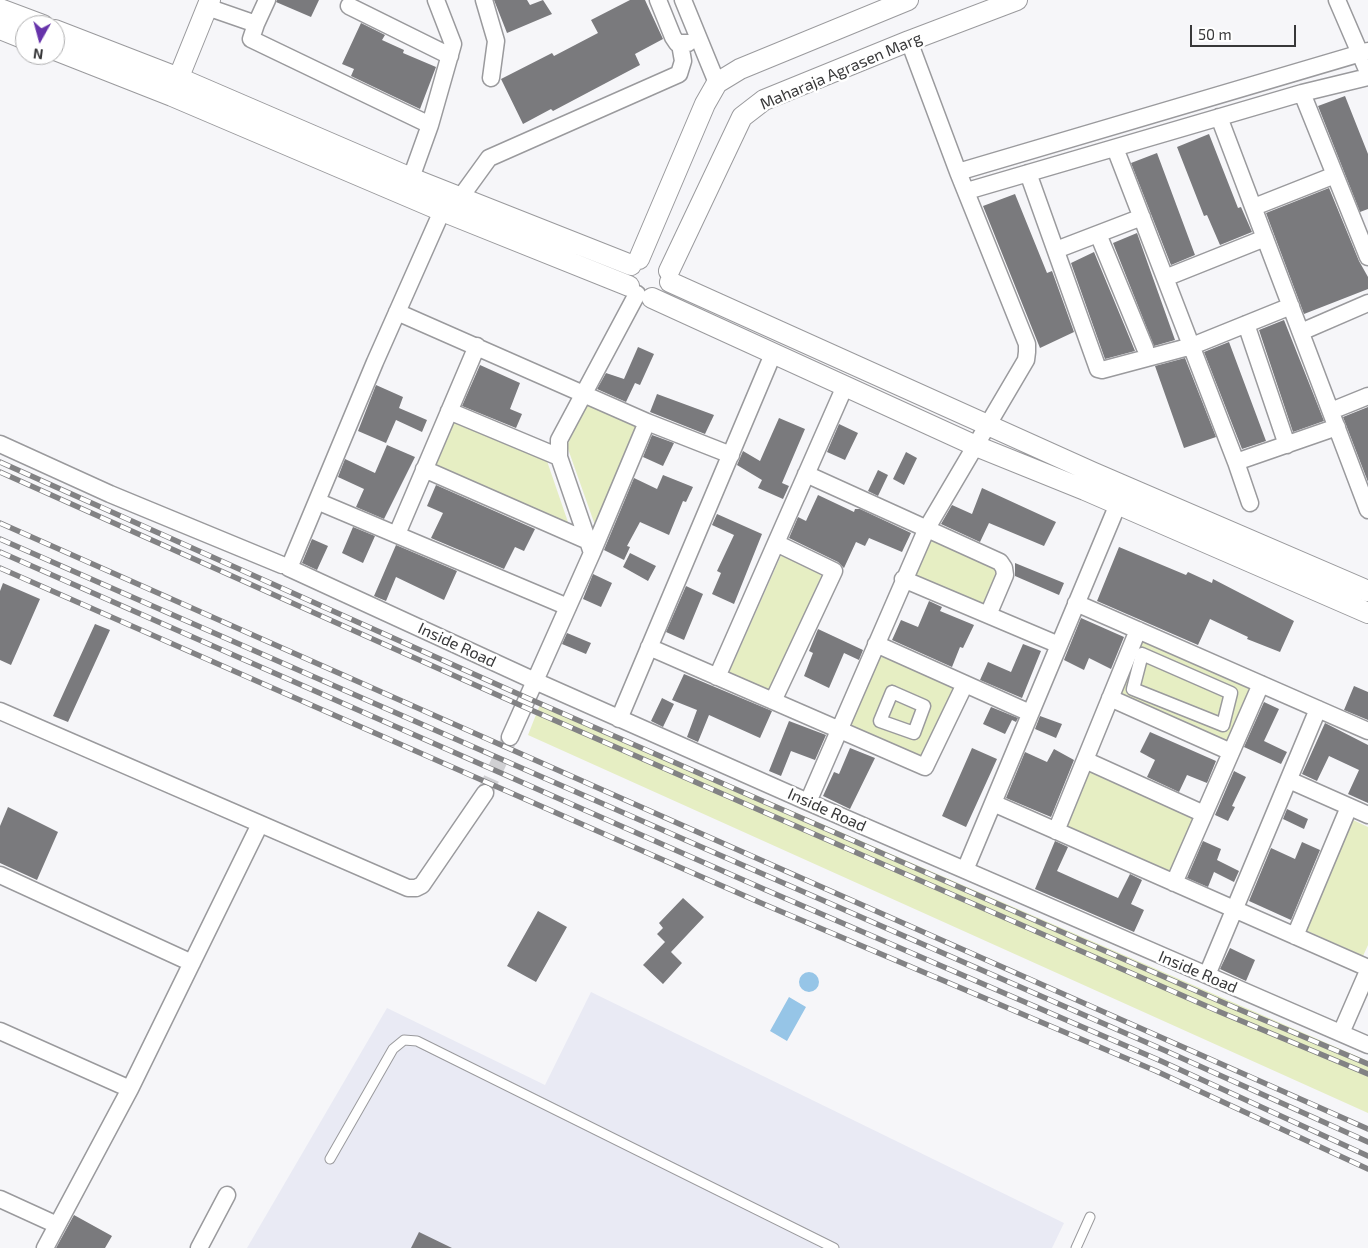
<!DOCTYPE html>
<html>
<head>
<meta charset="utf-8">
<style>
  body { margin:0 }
  #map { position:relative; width:1368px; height:1248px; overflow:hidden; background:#f6f6f9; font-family:"Exo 2",sans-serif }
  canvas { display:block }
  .north { position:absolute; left:15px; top:15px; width:50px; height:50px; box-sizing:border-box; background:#fff; border:1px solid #afafb0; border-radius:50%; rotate:187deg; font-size:14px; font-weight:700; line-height:20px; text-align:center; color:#383839 }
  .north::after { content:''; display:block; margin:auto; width:18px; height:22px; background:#63a; clip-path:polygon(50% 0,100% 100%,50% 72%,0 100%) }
  .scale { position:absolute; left:1190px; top:25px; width:106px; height:22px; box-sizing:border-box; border:2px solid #383839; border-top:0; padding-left:6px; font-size:15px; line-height:18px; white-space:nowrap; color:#383839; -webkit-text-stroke:4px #fff; paint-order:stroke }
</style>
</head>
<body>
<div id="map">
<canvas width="1368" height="1248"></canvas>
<div class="north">N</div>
<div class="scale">50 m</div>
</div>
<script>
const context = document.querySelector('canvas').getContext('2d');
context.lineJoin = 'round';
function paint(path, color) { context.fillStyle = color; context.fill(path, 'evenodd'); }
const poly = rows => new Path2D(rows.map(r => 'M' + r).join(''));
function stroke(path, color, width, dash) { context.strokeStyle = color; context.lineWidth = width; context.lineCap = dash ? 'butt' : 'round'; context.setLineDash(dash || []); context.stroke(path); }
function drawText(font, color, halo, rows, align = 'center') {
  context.font = font + ' "Exo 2",sans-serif'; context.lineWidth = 5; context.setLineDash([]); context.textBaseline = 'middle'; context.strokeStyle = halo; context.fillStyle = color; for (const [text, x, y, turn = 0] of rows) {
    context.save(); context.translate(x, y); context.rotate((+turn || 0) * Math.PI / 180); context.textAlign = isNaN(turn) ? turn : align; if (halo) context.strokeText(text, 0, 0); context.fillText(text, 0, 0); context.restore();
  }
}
paint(poly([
  [591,992,1064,1223,1052,1248,247,1248,387,1008,545,1085]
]), '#e9eaf4');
paint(poly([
  [587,402,640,424,596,528,567,446],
  [455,420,547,461,570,528,434,467],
  [931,533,1003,565,984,608,911,576],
  [783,551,824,570,767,697,726,679],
  [1142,637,1252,685,1226,742,1116,694],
  [880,655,956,689,923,762,846,728],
  [541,702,1368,1061,1368,1113,528,735],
  [1088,769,1197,817,1171,875,1062,827],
  [1351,819,1368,827,1368,945,1363,956,1303,929]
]), '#e6eec3');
paint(poly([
  '799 982a10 10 0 1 1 20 0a10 10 0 1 1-20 0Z',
  [789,997,806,1007,787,1041,770,1031]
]), '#96c5e7');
paint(poly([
  [277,0,319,0,311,17,276,2],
  [494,0,527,0,530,5,543,0,552,14,507,33],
  [630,0,645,0,663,39,635,54,640,65,553,111,551,109,523,124,501,79,552,53,554,56,598,33,591,20],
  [361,23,385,35,382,40,404,50,403,53,436,67,420,109,351,76,354,69,342,64],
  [1345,96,1368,154,1368,209,1360,212,1318,106],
  [1209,134,1238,208,1241,207,1252,232,1220,245,1207,215,1204,216,1177,147],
  [1157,153,1195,255,1171,265,1131,163],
  [1329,188,1359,261,1368,277,1368,289,1304,314,1266,213],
  [1015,194,1047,273,1052,271,1074,332,1040,348,983,206],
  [1137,233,1175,340,1154,346,1113,243],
  [1094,252,1135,351,1105,359,1071,263],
  [1284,320,1324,421,1293,432,1259,330],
  [1229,342,1266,441,1242,449,1204,352],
  [638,347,654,354,640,385,635,383,626,402,597,389,606,373,624,379],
  [1185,358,1216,437,1184,448,1155,366],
  [480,365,520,383,510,409,522,414,516,428,462,406],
  [376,385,403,397,399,408,427,420,422,432,396,420,386,443,358,431],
  [657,394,714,415,705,434,650,412],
  [1368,407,1368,482,1343,417],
  [779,418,805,429,782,483,789,486,783,499,758,488,762,480,737,465,743,451,760,461],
  [839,424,858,433,845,460,827,452],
  [652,435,674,443,663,466,643,457],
  [387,445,415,457,384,519,356,507,364,489,338,477,345,459,375,473],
  [906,452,917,458,904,485,893,479],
  [878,470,888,475,878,496,868,491],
  [663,475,693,487,686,502,683,501,669,535,640,522,627,546,630,547,624,560,604,550,634,478,657,489],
  [436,485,535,529,524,551,515,547,504,569,431,538,443,513,427,506],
  [982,488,1056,522,1044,546,989,523,980,542,941,524,952,505,972,514],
  [818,495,854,512,855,509,860,509,911,533,902,552,869,538,865,546,856,542,844,568,838,562,789,538,798,517,806,521],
  [717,514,762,534,734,604,712,594,721,573,717,571,734,535,712,525],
  [353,527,375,536,363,563,342,553],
  [312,539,328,546,317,570,302,563],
  [396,545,457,571,444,600,396,577,386,601,374,596],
  [1119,547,1186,575,1188,572,1212,583,1213,579,1294,621,1280,652,1247,639,1248,637,1210,619,1198,645,1097,601],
  [630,553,656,566,648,581,623,567],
  [1015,563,1064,583,1059,595,1015,576],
  [593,574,612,583,601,607,583,599],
  [3,583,40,599,11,665,0,660,0,591],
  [686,586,703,594,684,640,666,632],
  [929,601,942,607,940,611,974,625,963,648,960,647,952,667,892,640,901,620,918,627],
  [1081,618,1124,637,1111,669,1089,658,1084,670,1064,660],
  [95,624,110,630,68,722,53,716],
  [818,629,863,650,859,660,844,653,829,688,804,676,813,653,809,651],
  [567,633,591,643,586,654,562,644],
  [1023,644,1041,651,1022,698,980,680,988,662,1011,672],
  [684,674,772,711,760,738,709,715,698,742,687,737,697,710,672,700],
  [1354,686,1368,692,1368,720,1344,710],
  [662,698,674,704,663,727,651,721],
  [1264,702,1279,709,1264,741,1287,752,1281,764,1244,747],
  [991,707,1018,718,1016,722,1012,720,1005,734,983,724],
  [1040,716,1062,724,1056,738,1035,729],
  [789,721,826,735,815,760,791,751,781,776,769,771],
  [1325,723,1368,745,1368,803,1348,794,1359,770,1329,756,1317,781,1302,774],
  [1150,732,1216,761,1207,783,1187,775,1179,792,1147,777,1155,760,1140,752],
  [850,748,875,758,850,809,823,796,834,772,839,774],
  [972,748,997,759,966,827,942,816],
  [1054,749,1074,760,1051,817,1006,798,1025,752,1047,762],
  [1234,771,1246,777,1232,806,1235,807,1228,821,1215,815],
  [8,807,58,832,37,880,0,863,0,826],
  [1287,809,1308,819,1304,829,1283,819],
  [1055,841,1068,847,1057,871,1077,880,1118,898,1130,874,1142,880,1131,904,1144,910,1134,932,1035,889],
  [1203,841,1221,849,1217,860,1239,871,1234,882,1214,872,1208,887,1187,878],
  [1302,842,1320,850,1291,920,1249,901,1271,848,1295,859],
  [683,898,704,917,671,952,682,963,663,984,643,965,665,942,657,934,663,928,659,923],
  [538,911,567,927,536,982,507,966],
  [1230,948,1255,960,1246,981,1220,969],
  [74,1215,112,1236,105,1248,56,1248],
  [419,1232,452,1248,411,1248]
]), '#7a7a7d');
stroke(poly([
  [485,793,510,737]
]), '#d0d0d3', 16, [16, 8]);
const service = poly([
  [330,1159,393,1049,404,1040,417,1041,834,1248],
  [1076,1248,1090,1217]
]);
const pedestrian = poly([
  [1142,654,1231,693,1223,725,1133,689,1142,654],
  [892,692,924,706,914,733,880,721,892,692]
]);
const minor = poly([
  [484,0,496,41,491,78],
  [658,0,673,37,677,43,688,43],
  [683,0,717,83],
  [1337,0,1368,72],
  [349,6,450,56],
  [207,7,256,24,251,39,430,125,411,178],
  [256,24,267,0],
  [1302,93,1368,257],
  [1219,117,1368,510],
  [430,125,453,44,436,0],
  [1115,148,1236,462,1250,503],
  [958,172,1368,51],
  [1028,173,1098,369,1102,370,1192,346,1291,306],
  [967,191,1302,93,1368,77],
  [460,198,489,158,679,74,683,61,680,44],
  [1254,207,1335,175],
  [442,211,375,362,289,568,535,681,808,802,1368,1045],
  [1098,234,1145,348],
  [1056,250,1142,217],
  [1165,278,1265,238],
  [397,312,647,422,731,455],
  [1246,324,1287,445],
  [1301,332,1368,303],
  [449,411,559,457],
  [1331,411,1368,396],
  [0,444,110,494,282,565],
  [1236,462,1337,427],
  [424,469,588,541],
  [806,474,1000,562,1004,568,1005,575,988,615],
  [319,502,568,607],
  [397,534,477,346],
  [592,553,647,422],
  [903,579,1059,645],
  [1076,603,1368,731],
  [876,644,1030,713],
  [649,647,925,767,965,684],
  [717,677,845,386],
  [1110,698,1231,752],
  [773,701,834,571,776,543],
  [0,711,408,888,416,888,422,885,485,793],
  [619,719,773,354],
  [510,737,592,553,559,457,559,440,637,294],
  [1085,760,1204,814],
  [1289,780,1368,815],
  [808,802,927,528,1026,360,1027,352,1027,344,958,172,909,41],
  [993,803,1368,968],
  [1056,831,1138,630],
  [965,870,1118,504],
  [0,875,192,963],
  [1174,883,1261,684],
  [1295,936,1349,807],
  [1207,975,1318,709],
  [0,1031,130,1089],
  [1341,1033,1368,971],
  [0,1199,57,1225],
  [45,1248,130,1089,260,824],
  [199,1248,227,1195]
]);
const tertiary = poly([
  [0,9,43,25],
  [0,29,25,39],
  [55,30,179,78,411,178,631,265],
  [55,50,172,96,442,211,629,286],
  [174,89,210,0],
  [639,259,705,104,717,83,740,69,908,0],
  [669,271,742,117,764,100,909,41,1017,0],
  [670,282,1092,472,1368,591],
  [652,298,976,446,1085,490,1368,613]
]);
stroke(service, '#9a9a9d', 11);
stroke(pedestrian, '#9a9a9d', 15);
stroke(minor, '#9a9a9d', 19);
stroke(tertiary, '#9a9a9d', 22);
stroke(service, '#fff', 9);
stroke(pedestrian, '#fff', 12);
stroke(minor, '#fff', 16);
stroke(tertiary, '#fff', 20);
const rail = poly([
  [0,462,525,697,1224,1003,1368,1064],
  [0,472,522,706,1220,1012,1368,1074],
  [0,523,1368,1129],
  [0,539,1166,1051,1368,1142],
  [0,552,766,890,1161,1061,1368,1156],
  [0,568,761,903,1156,1071,1368,1169]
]);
stroke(rail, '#828284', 5.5);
stroke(rail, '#fff', 4, [11]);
drawText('16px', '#383839', '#fff', [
  ["Maharaja Agrasen Marg",841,71,-23],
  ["Inside Road",457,645,25],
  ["Inside Road",827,810,24],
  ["Inside Road",1198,972,23]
]);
</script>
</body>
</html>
